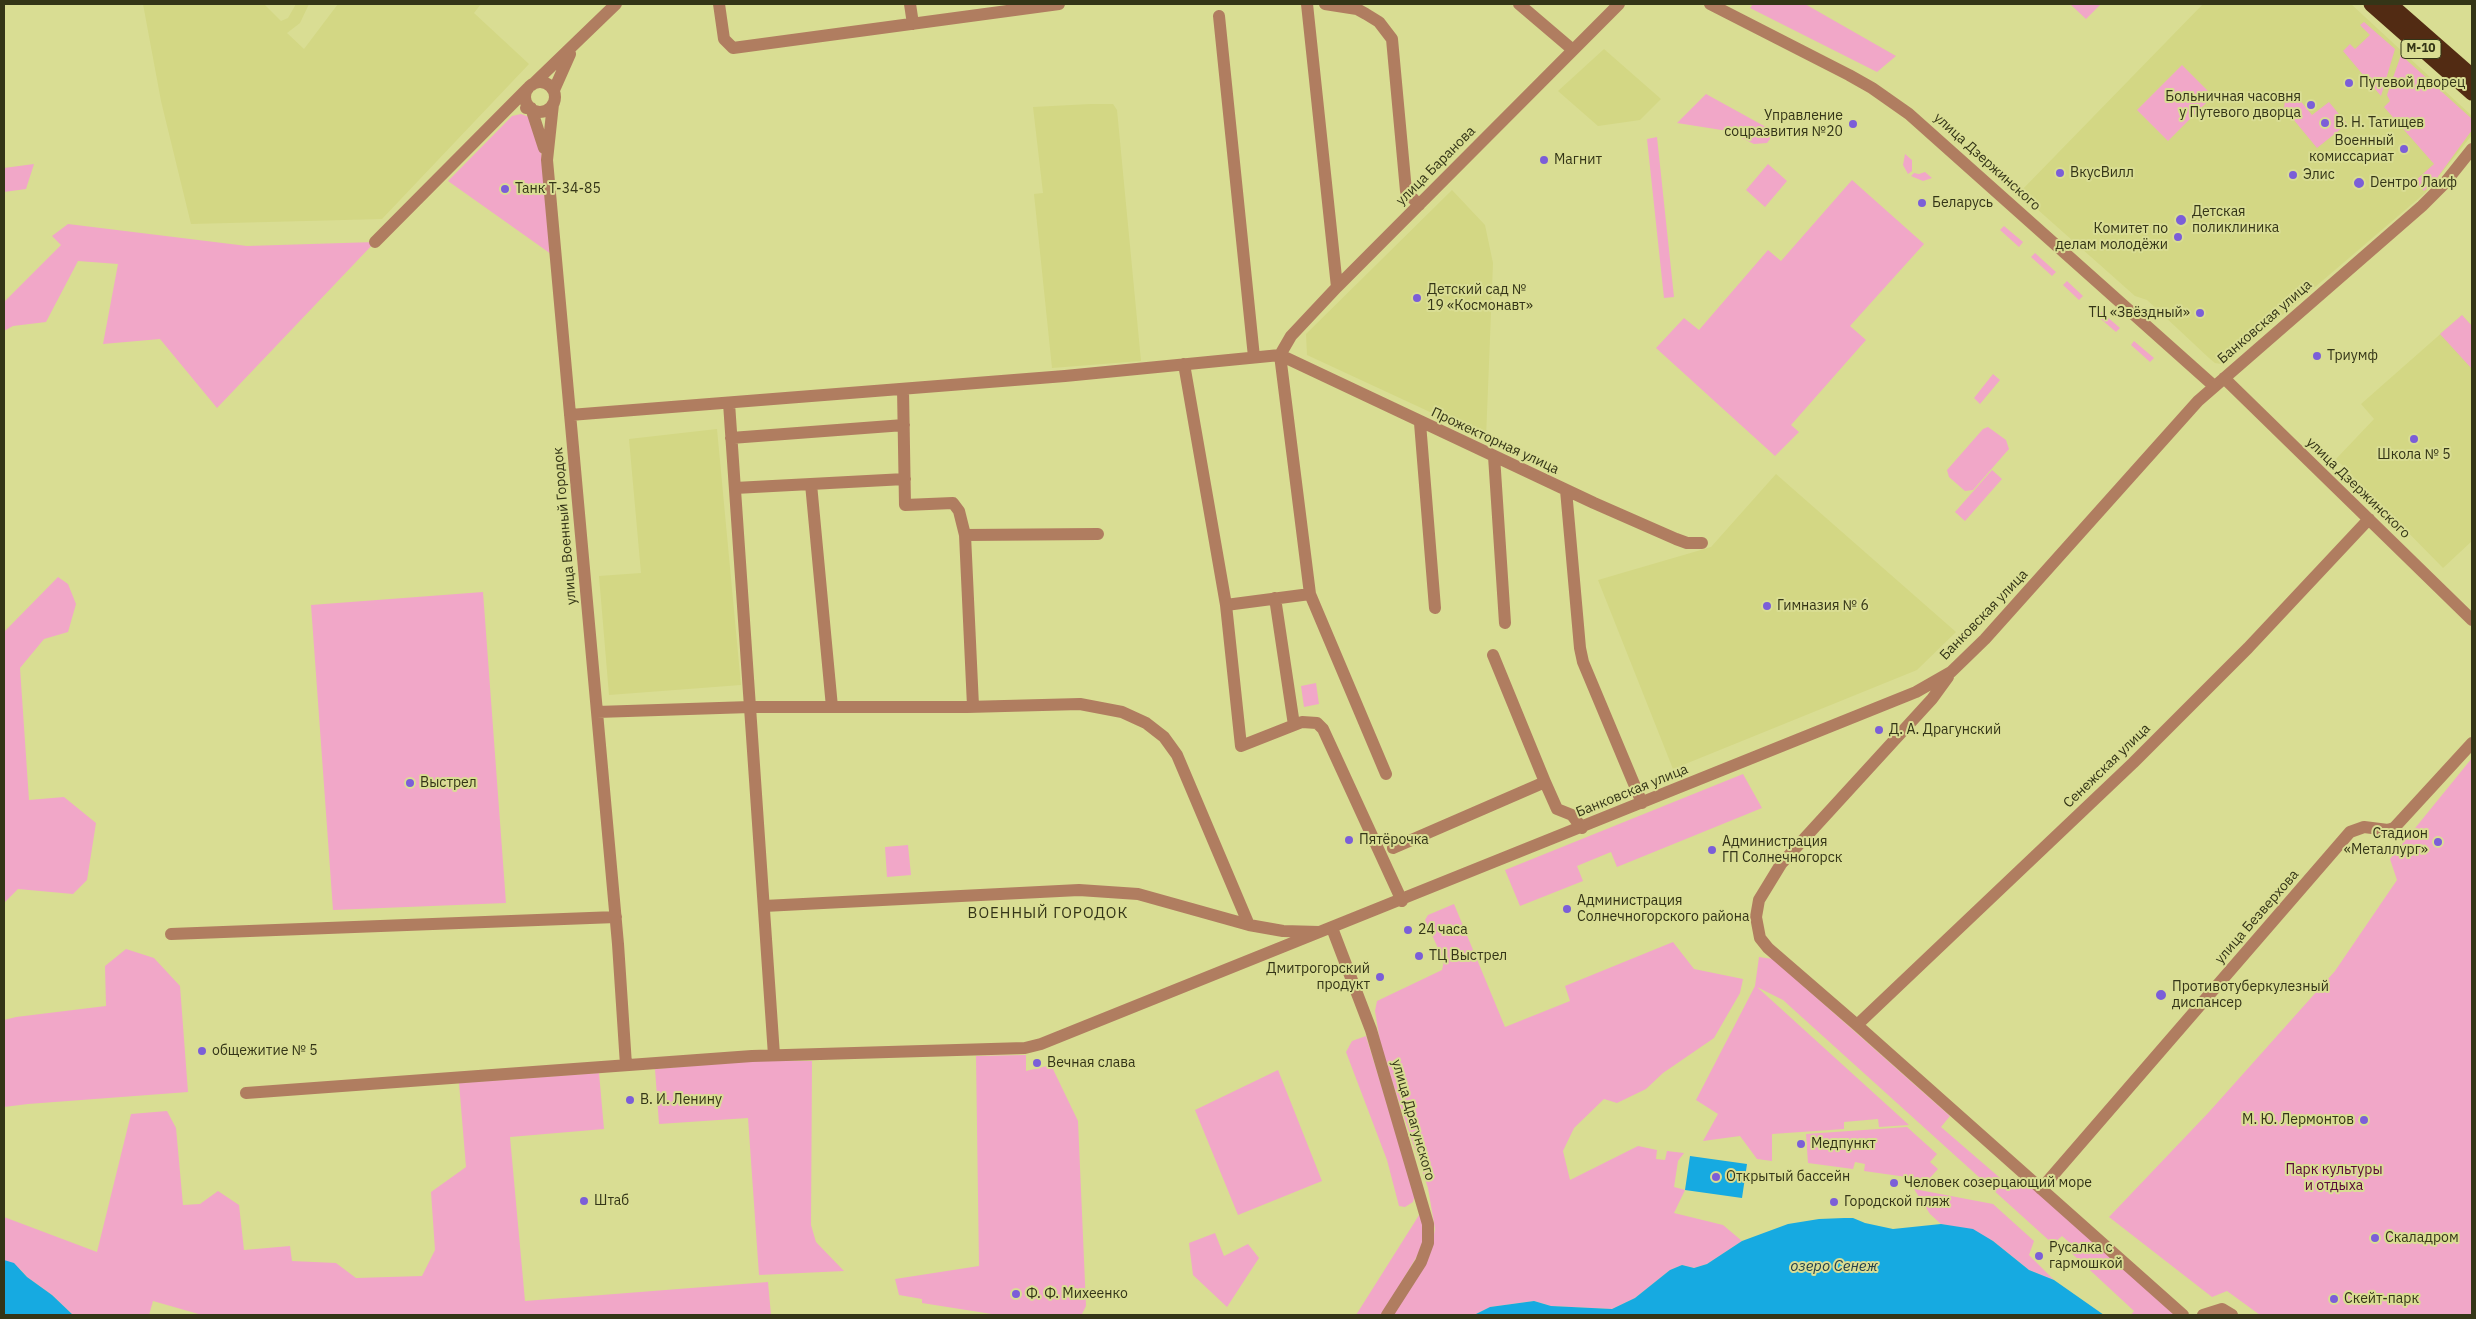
<!DOCTYPE html>
<html>
<head>
<meta charset="utf-8">
<style>
  body { margin:0 }
  #map { position:relative; width:2476px; height:1319px; overflow:hidden; background:#d9dd93; font-family:"IBM Plex Sans",sans-serif }
  canvas { display:block }
  .frame { position:absolute; inset:0; border:5px solid #343517; pointer-events:none }
</style>
</head>
<body>
<div id="map">
<canvas width="2476" height="1319"></canvas>
<div class="frame"></div>
</div>
<script>
const context = document.querySelector('canvas').getContext('2d');
context.lineJoin = 'round';
function paint(path, color) { context.fillStyle = color; context.fill(path, 'evenodd'); }
const poly = rows => new Path2D(rows.map(r => 'M' + r).join(''));
function stroke(path, color, width, dash) { context.strokeStyle = color; context.lineWidth = width; context.lineCap = dash ? 'butt' : 'round'; context.setLineDash(dash || []); context.stroke(path); }
function drawText(font, color, halo, rows, align = 'center') {
  context.font = font + ' "IBM Plex Sans",sans-serif'; context.lineWidth = 4; context.setLineDash([]); context.textBaseline = 'middle'; context.strokeStyle = halo; context.fillStyle = color; for (const [text, x, y, turn = 0] of rows) {
    context.save(); context.translate(x, y); context.rotate((+turn || 0) * Math.PI / 180); context.textAlign = isNaN(turn) ? turn : align; if (halo) context.strokeText(text, 0, 0); context.fillText(text, 0, 0); context.restore();
  }
}
paint(poly([
  [143,4,264,4,281,21,288,18,296,4,309,4,300,23,287,33,304,49,338,4,481,4,474,13,529,64,382,219,191,224,161,101],
  [2203,4,2351,4,2472,116,2472,135,2425,193,2252,341,2228,361,2221,364,2215,363,2209,358,2147,300,2135,296,2019,193],
  [1604,49,1661,99,1640,120,1598,126,1558,91],
  [1091,104,1113,104,1117,110,1141,361,1052,368,1034,194,1043,193,1033,107],
  [1452,190,1485,225,1493,263,1486,438,1307,355,1306,334],
  [2462,315,2472,326,2472,541,2443,568,2336,459,2374,419,2361,404],
  [717,429,741,685,609,695,599,576,641,573,629,439],
  [1776,474,1956,632,1917,670,1673,769,1598,580,1711,547]
]), '#d3d784');
paint(poly([
  [1753,4,1805,4,1896,56,1877,72,1750,8],
  [2070,4,2101,4,2086,19],
  [2364,22,2395,49,2381,96,2343,51,2350,44,2355,49,2370,35,2360,25],
  [2401,55,2472,119,2472,130,2437,178,2424,191,2415,181,2434,164,2384,107,2390,101,2387,95],
  [2182,65,2213,96,2168,141,2137,110],
  [2294,93,2312,115,2329,102,2347,124,2317,148,2284,108,2285,101],
  [1706,94,1775,132,1767,143,1754,144,1728,131,1677,123],
  [521,114,529,117,538,135,545,175,551,254,448,181,512,116],
  [1657,137,1674,297,1664,298,1647,139],
  [1905,154,1912,160,1912,171,1908,174,1903,165],
  [34,164,26,189,4,192,4,168],
  [1768,164,1787,181,1765,207,1746,190],
  [1925,172,1932,178,1923,181,1911,176,1914,173,1919,174],
  [1852,180,1924,244,1850,326,1866,340,1791,425,1799,432,1775,456,1656,348,1684,318,1699,330,1768,250,1781,261],
  [68,224,247,246,375,242,217,408,160,339,103,344,118,264,78,261,46,322,13,326,4,331,4,302,61,245,52,236],
  [2004,226,2023,242,2019,247,2000,230],
  [2035,253,2056,272,2052,276,2031,257],
  [2067,281,2083,296,2079,300,2063,285],
  [2099,310,2120,328,2116,332,2095,314],
  [2462,315,2472,326,2472,369,2440,334],
  [2134,341,2154,358,2150,362,2131,345],
  [1993,374,2000,380,1980,404,1974,398],
  [1988,427,2006,440,2009,449,1973,490,1965,491,1949,477,1947,470,1983,429],
  [1992,470,2002,479,1965,521,1955,512],
  [58,577,68,584,76,604,68,632,44,639,20,668,29,800,64,797,96,823,87,880,73,894,18,889,4,903,4,632],
  [483,592,506,903,333,910,311,605],
  [1316,683,1319,704,1304,707,1301,686],
  [2472,758,2472,1315,2260,1315,2227,1291,2212,1297,2109,1217,2209,1112,2335,971,2397,880,2390,859],
  [1743,774,1762,808,1617,867,1611,852,1577,866,1583,881,1520,906,1505,870],
  [908,845,911,875,887,877,885,847],
  [1454,904,1505,1027,1570,1001,1565,986,1673,942,1694,969,1743,979,1740,993,1714,1038,1663,1073,1646,1089,1617,1103,1604,1099,1574,1128,1563,1151,1570,1180,1638,1146,1657,1150,1656,1159,1665,1160,1667,1151,1684,1153,1678,1161,1674,1187,1685,1190,1674,1213,1723,1225,1742,1241,1707,1264,1694,1268,1682,1265,1670,1270,1635,1298,1612,1309,1551,1306,1534,1301,1490,1307,1474,1315,1391,1315,1432,1245,1435,1229,1428,1188,1381,1048,1375,1011,1377,1001,1442,970,1444,961,1425,920,1428,915],
  [126,949,154,958,180,986,188,1092,28,1104,4,1107,4,1020,16,1017,106,1006,105,966],
  [1759,957,1773,959,1950,1116,1941,1127,2014,1190,2024,1179,2176,1315,2131,1315,2134,1311,2065,1247,2069,1242,2062,1236,2053,1244,1783,1000,1757,987,1909,1125,1879,1127,1878,1119,1844,1122,1844,1129,1772,1134,1772,1161,1757,1159,1740,1136,1703,1141,1718,1114,1696,1100,1755,986],
  [1366,1036,1415,1194,1413,1202,1405,1207,1399,1206,1387,1160,1346,1052,1352,1041],
  [1026,1055,1026,1071,1051,1065,1078,1121,1086,1306,1082,1314,998,1315,922,1303,922,1299,899,1295,895,1279,979,1266,976,1056],
  [752,1061,812,1061,811,1225,816,1242,844,1271,759,1275,748,1118,659,1124,655,1069],
  [1278,1070,1322,1181,1238,1215,1195,1110],
  [599,1073,604,1129,510,1137,525,1301,768,1282,771,1315,202,1315,153,1301,149,1315,73,1315,52,1295,27,1277,21,1270,4,1260,4,1217,97,1252,131,1114,167,1111,176,1128,183,1205,200,1204,218,1191,239,1205,244,1250,290,1246,292,1261,336,1263,356,1278,422,1276,435,1250,431,1192,466,1167,459,1083],
  [1907,1127,1937,1154,1930,1162,1938,1169,1928,1180,1864,1171,1865,1164,1855,1162,1853,1169,1808,1163,1806,1134],
  [1914,1189,1993,1204,2034,1241,2029,1255,2054,1280,2029,1270,1993,1241,1973,1230,1941,1224,1930,1214],
  [1421,1212,1424,1218,1423,1246,1382,1315,1356,1315],
  [1215,1233,1224,1256,1248,1244,1259,1258,1227,1307,1193,1275,1189,1243]
]), '#f1a7c8');
paint(poly([
  [1690,1156,1747,1164,1742,1198,1685,1190],
  [1844,1218,1853,1218,1865,1223,1893,1229,1941,1224,1973,1229,1993,1241,2029,1270,2054,1280,2104,1315,1474,1315,1490,1307,1534,1301,1551,1306,1612,1309,1635,1298,1670,1270,1682,1265,1694,1268,1707,1264,1742,1241,1788,1224,1819,1219],
  [4,1260,14,1263,27,1277,52,1295,73,1315,4,1315]
]), '#16aae1');
stroke(poly([
  [719,4,724,39,733,48,1059,4],
  [910,4,913,24],
  [1307,4,1337,287],
  [1325,4,1357,9,1366,14,1379,22,1392,39,1406,191,1419,205],
  [1519,4,1573,50],
  [1710,4,1849,75,1872,88,1909,114,2214,386],
  [1219,16,1254,357],
  '525 97a15 15 0 1 1 30 0a15 15 0 1 1-30 0Z',
  [532,85,616,4],
  [554,90,570,54],
  [553,104,547,160,618,944,626,1065],
  [526,108,531,108,544,148],
  [375,242,528,88],
  [1280,355,1291,336,1337,287,1619,4],
  [1280,355,1594,503,1676,539,1687,543,1702,543],
  [1280,355,1310,594,1386,774],
  [1184,364,1226,605,1241,746,1302,722,1317,723,1323,729,1402,901],
  [2224,378,2472,620],
  [903,389,905,505,953,503,959,511,965,535,973,706],
  [729,403,774,1055],
  [570,415,1065,376,1280,355],
  [1420,423,1435,608],
  [731,438,904,425],
  [1494,456,1505,623],
  [811,484,832,707],
  [735,488,905,479],
  [1566,490,1580,648,1583,662,1642,803],
  [965,535,1098,534],
  [1275,598,1294,725],
  [1226,605,1310,594],
  [1493,655,1545,782],
  [1948,677,1932,699,1781,864,1759,900,1756,917,1760,938,1768,948,1857,1025,2183,1315],
  [597,712,750,707,967,707,1080,704,1122,712,1146,723,1164,737,1177,755,1249,925],
  [1393,848,1545,782,1557,809,1572,815,1582,828],
  [764,906,1079,890,1138,894,1249,925,1283,931,1319,932],
  [1332,928,1371,1030,1428,1224,1428,1243,1421,1262,1387,1315],
  [171,934,616,917],
  [1857,1025,2133,763,2248,648,2369,519],
  [246,1093,752,1056,1025,1048,1041,1044,1916,692,1951,672,1985,639,2198,401,2422,206,2444,184,2472,149],
  [2041,1189,2350,832,2364,827,2388,830,2394,828,2472,743],
  [2203,1315,2222,1309,2232,1315]
]), '#b07d60', 12);
stroke(poly([
  [2371,4,2472,93],
  [2390,4,2472,76]
]), '#522b13', 15);
for (const [x, y, r, color] of [
  [2349,83,5,"#7b5ed8"],
  [2311,105,5,"#7b5ed8"],
  [2325,123,5,"#7b5ed8"],
  [1853,124,5,"#7b5ed8"],
  [2404,149,5,"#7b5ed8"],
  [1544,160,5,"#7b5ed8"],
  [2060,173,5,"#7b5ed8"],
  [2293,175,5,"#7b5ed8"],
  [2359,183,6,"#7b5ed8"],
  [505,189,5,"#7b5ed8"],
  [1922,203,5,"#7b5ed8"],
  [2181,220,6,"#7b5ed8"],
  [2178,237,5,"#7b5ed8"],
  [1417,298,5,"#7b5ed8"],
  [2200,313,5,"#7b5ed8"],
  [2317,356,5,"#7b5ed8"],
  [2414,439,5,"#7b5ed8"],
  [1767,606,5,"#7b5ed8"],
  [1879,730,5,"#7b5ed8"],
  [410,783,5,"#7b5ed8"],
  [1349,840,5,"#7b5ed8"],
  [2438,842,5,"#7b5ed8"],
  [1712,850,5,"#7b5ed8"],
  [1567,909,5,"#7b5ed8"],
  [1408,930,5,"#7b5ed8"],
  [1419,956,5,"#7b5ed8"],
  [1380,977,5,"#7b5ed8"],
  [2161,995,6,"#7b5ed8"],
  [202,1051,5,"#7b5ed8"],
  [1037,1063,5,"#7b5ed8"],
  [630,1100,5,"#7b5ed8"],
  [2364,1120,5,"#7b5ed8"],
  [1801,1144,5,"#7b5ed8"],
  [1716,1177,5,"#7b5ed8"],
  [1894,1183,5,"#7b5ed8"],
  [584,1201,5,"#7b5ed8"],
  [1834,1202,5,"#7b5ed8"],
  [2375,1238,5,"#7b5ed8"],
  [2039,1256,5,"#7b5ed8"],
  [1016,1294,5,"#7b5ed8"],
  [2334,1299,5,"#7b5ed8"]
]) { const dot = new Path2D(); dot.arc(x, y, r, 0, 2 * Math.PI); context.fillStyle = color; context.fill(dot); stroke(dot, '#d9dd93', 2); }
for (const [x, y, w] of [
  [2421,49,40]
]) { const box = new Path2D(); box.roundRect(x - w / 2, y - 9.5, w, 19, 4); context.fillStyle = '#d9dd93'; context.fill(box); stroke(box, '#343517', 1); }
drawText('bold 12px', '#343517', null, [
  ["М-10",2421,49]
]);
drawText('14px', '#343517', '#d9dd93', [
  ["Путевой дворец",2359,83],
  ["Больничная часовня",2301,97,"right"],
  ["у Путевого дворца",2301,113,"right"],
  ["Управление",1843,116,"right"],
  ["соцразвития №20",1843,132,"right"],
  ["В. Н. Татищев",2335,123],
  ["Военный",2394,141,"right"],
  ["комиссариат",2394,157,"right"],
  ["Магнит",1554,160],
  ["ВкусВилл",2070,173],
  ["Элис",2303,175],
  ["Dентро Лаиф",2370,183],
  ["Танк Т-34-85",515,189],
  ["Беларусь",1932,203],
  ["Детская",2192,212],
  ["поликлиника",2192,228],
  ["Комитет по",2168,229,"right"],
  ["делам молодёжи",2168,245,"right"],
  ["Детский сад №",1427,290],
  ["19 «Космонавт»",1427,306],
  ["ТЦ «Звёздный»",2190,313,"right"],
  ["Триумф",2327,356],
  ["Школа № 5",2414,455,"center"],
  ["Гимназия № 6",1777,606],
  ["Д. А. Драгунский",1889,730],
  ["Выстрел",420,783],
  ["Стадион",2428,834,"right"],
  ["«Металлург»",2428,850,"right"],
  ["Пятёрочка",1359,840],
  ["Администрация",1722,842],
  ["ГП Солнечногорск",1722,858],
  ["Администрация",1577,901],
  ["Солнечногорского района",1577,917],
  ["24 часа",1418,930],
  ["ТЦ Выстрел",1429,956],
  ["Дмитрогорский",1370,969,"right"],
  ["продукт",1370,985,"right"],
  ["Противотуберкулезный",2172,987],
  ["диспансер",2172,1003],
  ["общежитие № 5",212,1051],
  ["Вечная слава",1047,1063],
  ["В. И. Ленину",640,1100],
  ["М. Ю. Лермонтов",2354,1120,"right"],
  ["Медпункт",1811,1144],
  ["Открытый бассейн",1726,1177],
  ["Человек созерцающий море",1904,1183],
  ["Штаб",594,1201],
  ["Городской пляж",1844,1202],
  ["Скаладром",2385,1238],
  ["Русалка с",2049,1248],
  ["гармошкой",2049,1264],
  ["Ф. Ф. Михеенко",1026,1294],
  ["Скейт-парк",2344,1299]
], 'left');
drawText('14px', '#343517', '#d9dd93', [
  ["улица Дзержинского",1987,162,42],
  ["улица Баранова",1436,166,-45],
  ["Банковская улица",2265,322,-41],
  ["Прожекторная улица",1495,441,25],
  ["улица Дзержинского",2358,488,44],
  ["улица Военный Городок",565,526,-95],
  ["Банковская улица",1984,615,-46],
  ["Сенежская улица",2107,766,-44],
  ["Банковская улица",1632,791,-22],
  ["улица Безверхова",2257,917,-49],
  ["улица Драгунского",1413,1120,74]
]);
drawText('14px', '#570636', '#d9dd93', [
  ["Парк культуры",2334,1170],
  ["и отдыха",2334,1186]
]);
context.letterSpacing = '1px';
drawText('15px', '#343517', '#d9dd93', [
  ["ВОЕННЫЙ ГОРОДОК",1048,914]
]);
context.letterSpacing = '0px';
drawText('italic 15px', '#243f4c', '#d9dd93', [
  ["озеро Сенеж",1834,1267]
]);
</script>
</body>
</html>
